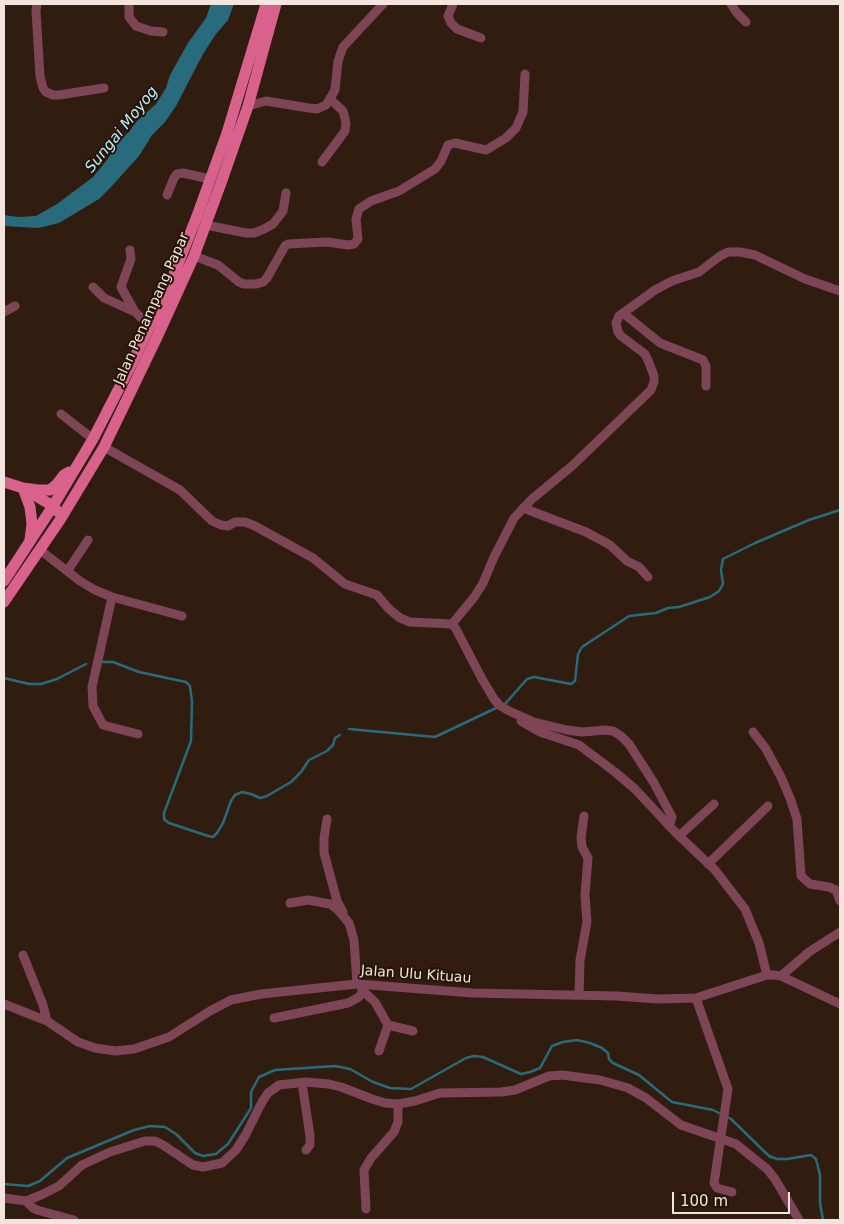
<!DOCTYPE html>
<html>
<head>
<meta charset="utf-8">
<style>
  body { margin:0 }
  #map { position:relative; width:844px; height:1224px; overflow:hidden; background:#311d10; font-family:"DejaVu Sans",sans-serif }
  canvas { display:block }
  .frame { position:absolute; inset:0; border:5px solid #f3e5dd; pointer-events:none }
  .scale { position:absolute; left:672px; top:1192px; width:118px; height:22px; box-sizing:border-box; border:2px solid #f3e5dd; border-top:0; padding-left:6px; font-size:15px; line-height:18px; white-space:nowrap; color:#f3e5dd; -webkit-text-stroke:4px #261407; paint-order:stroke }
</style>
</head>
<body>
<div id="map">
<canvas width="844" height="1224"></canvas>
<div class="frame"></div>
<div class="scale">100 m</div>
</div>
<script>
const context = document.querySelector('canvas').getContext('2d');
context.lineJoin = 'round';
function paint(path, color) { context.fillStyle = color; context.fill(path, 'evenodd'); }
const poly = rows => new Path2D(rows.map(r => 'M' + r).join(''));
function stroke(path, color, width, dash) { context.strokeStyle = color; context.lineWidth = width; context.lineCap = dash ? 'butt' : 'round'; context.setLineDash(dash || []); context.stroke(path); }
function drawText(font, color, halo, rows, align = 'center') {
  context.font = font + ' "DejaVu Sans",sans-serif'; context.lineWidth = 4; context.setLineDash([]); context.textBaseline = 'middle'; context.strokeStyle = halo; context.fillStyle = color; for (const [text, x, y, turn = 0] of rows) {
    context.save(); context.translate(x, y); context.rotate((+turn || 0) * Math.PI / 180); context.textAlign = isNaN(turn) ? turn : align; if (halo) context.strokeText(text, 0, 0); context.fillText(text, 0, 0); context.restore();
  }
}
paint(poly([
  [211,4,234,4,228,20,216,34,203,54,176,106,165,122,152,135,139,156,111,187,99,199,59,223,39,228,4,226,4,215,18,217,36,216,57,204,93,177,107,160,119,141,129,132,136,122,156,104,166,88,170,75,188,43,206,18]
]), '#276b7c');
stroke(poly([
  [101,662,113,662,139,672,186,682,190,686,192,702,191,741,164,813,164,819,169,823,208,836,213,837,217,833,223,823,231,801,235,795,242,792,251,794,260,798,267,796,291,782,301,772,309,760,327,751,333,745,335,738,340,735],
  [4,678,29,684,41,684,57,679,86,664],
  [505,704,527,679,534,677,571,684,575,681,578,654,582,647,629,616,656,613,668,608,679,607,710,597,719,591,723,584,721,570,723,559,755,543,809,520,840,510],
  [349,729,435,737,496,708],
  [4,1184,28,1186,40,1181,67,1158,134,1130,150,1126,165,1127,176,1134,195,1153,203,1156,216,1154,228,1144,251,1108,251,1092,259,1077,275,1070,335,1066,350,1069,373,1082,390,1088,411,1089,466,1058,474,1056,483,1057,521,1074,530,1072,540,1068,552,1046,563,1042,577,1040,590,1043,602,1048,608,1053,609,1059,613,1063,639,1075,672,1102,713,1110,731,1119,769,1156,777,1159,787,1159,811,1155,816,1159,820,1175,820,1203,823,1220]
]), '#276b7c', 2.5);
stroke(poly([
  [37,4,36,11,40,76,43,88,46,92,53,95,59,95,104,88],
  [129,4,129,17,136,26,151,31,163,32],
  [453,4,448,16,451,23,457,29,481,38],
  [731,4,737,13,746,22],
  [248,106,266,101,309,108,317,109,326,105,335,90,338,61,343,47,383,4],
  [322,162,345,131,346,123,343,111,330,99],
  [167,195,174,178,177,174,183,173,210,179],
  [206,225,246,233,254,233,264,229,273,224,283,211,286,193],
  [130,250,131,259,121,287,135,312,150,326],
  [194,256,218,265,239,282,244,284,256,284,263,282,267,278,285,246,288,244,327,242,348,245,354,244,358,239,356,219,359,209,371,201,399,191,435,169,441,161,448,145,455,143,486,150,506,138,516,128,523,112,525,74],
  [93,287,104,298,135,312],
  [4,312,15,306],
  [623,313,660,343,703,360,706,366,706,386],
  [61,414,93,439],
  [104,447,180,490,212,521,221,525,228,526,235,522,245,522,255,526,313,558,345,584,377,595,389,609,400,618,410,622,452,624,456,629,482,679,494,699,499,705,509,711,534,722,567,730,582,732,605,730,613,731,621,736,629,744,654,783,672,817,669,826],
  [523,508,586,532,610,545,627,561,639,567,648,577],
  [40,550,80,581,95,590,112,597,182,616],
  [68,570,88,540],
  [112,597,92,687,93,706,103,725,138,734],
  [452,624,475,596,483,583,494,557,514,518,532,499,572,466,651,390,654,382,654,376,648,360,645,354,621,336,618,332,616,323,619,316,655,290,672,281,699,272,720,256,728,252,740,252,755,255,805,279,840,291],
  [521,721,540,732,579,745,615,772,635,789,675,832,715,870,745,909,759,943,767,975],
  [753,732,766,749,781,777,790,798,797,819,801,876,810,884,829,887,836,890,840,901],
  [327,819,324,838,324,853,337,901,343,912],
  [679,836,714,804],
  [708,864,768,806],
  [290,903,308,900,330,904,338,910,349,923,354,940,357,984],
  [23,955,43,1005,47,1021],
  [781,976,809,952,840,932],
  [361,987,363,991,375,1002,388,1025,379,1051],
  [579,995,580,960,587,922,585,895,588,858,582,847,581,837,584,816],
  [696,998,728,1089,714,1183,717,1188,732,1192],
  [4,1004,47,1021,78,1042,95,1048,115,1051,134,1049,169,1037,210,1011,231,1000,261,994,357,984,473,993,617,996,657,999,696,998,767,975,774,975,781,976,840,1004],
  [274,1018,348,1003,359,997,363,991],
  [388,1025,413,1031],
  [302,1083,310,1136,310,1145,306,1150],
  [4,1198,26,1201,41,1195,59,1186,82,1165,110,1152,145,1141,155,1141,163,1145,193,1165,203,1167,222,1163,236,1150,246,1134,262,1102,268,1093,279,1085,306,1082,329,1084,341,1087,372,1099,385,1103,398,1104,415,1101,440,1093,501,1092,515,1090,549,1076,562,1075,600,1080,628,1088,646,1098,681,1125,736,1144,767,1169,775,1179,799,1220],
  [26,1201,33,1208,37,1210,74,1220],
  [366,1209,364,1170,371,1158,394,1132,398,1122,398,1104]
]), '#7e4557', 9);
stroke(poly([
  [4,482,23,488,38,490,50,490,57,484,64,475,69,472],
  [23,488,30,507,32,524,30,540],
  [26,490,53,506,58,512],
  [4,581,53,506,93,439,131,365,171,282,197,216,227,133,266,4],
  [4,602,60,520,104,447,158,335,194,256,221,183,248,106,276,4]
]), '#d8628b', 11);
drawText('14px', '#f3e5dd', '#261407', [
  ["Jalan Penampang Papar",152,309,-66],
  ["Jalan Ulu Kituau",416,975,4]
]);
drawText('italic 15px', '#b8efff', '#261407', [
  ["Sungai Moyog",122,130,-51]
]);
</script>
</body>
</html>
